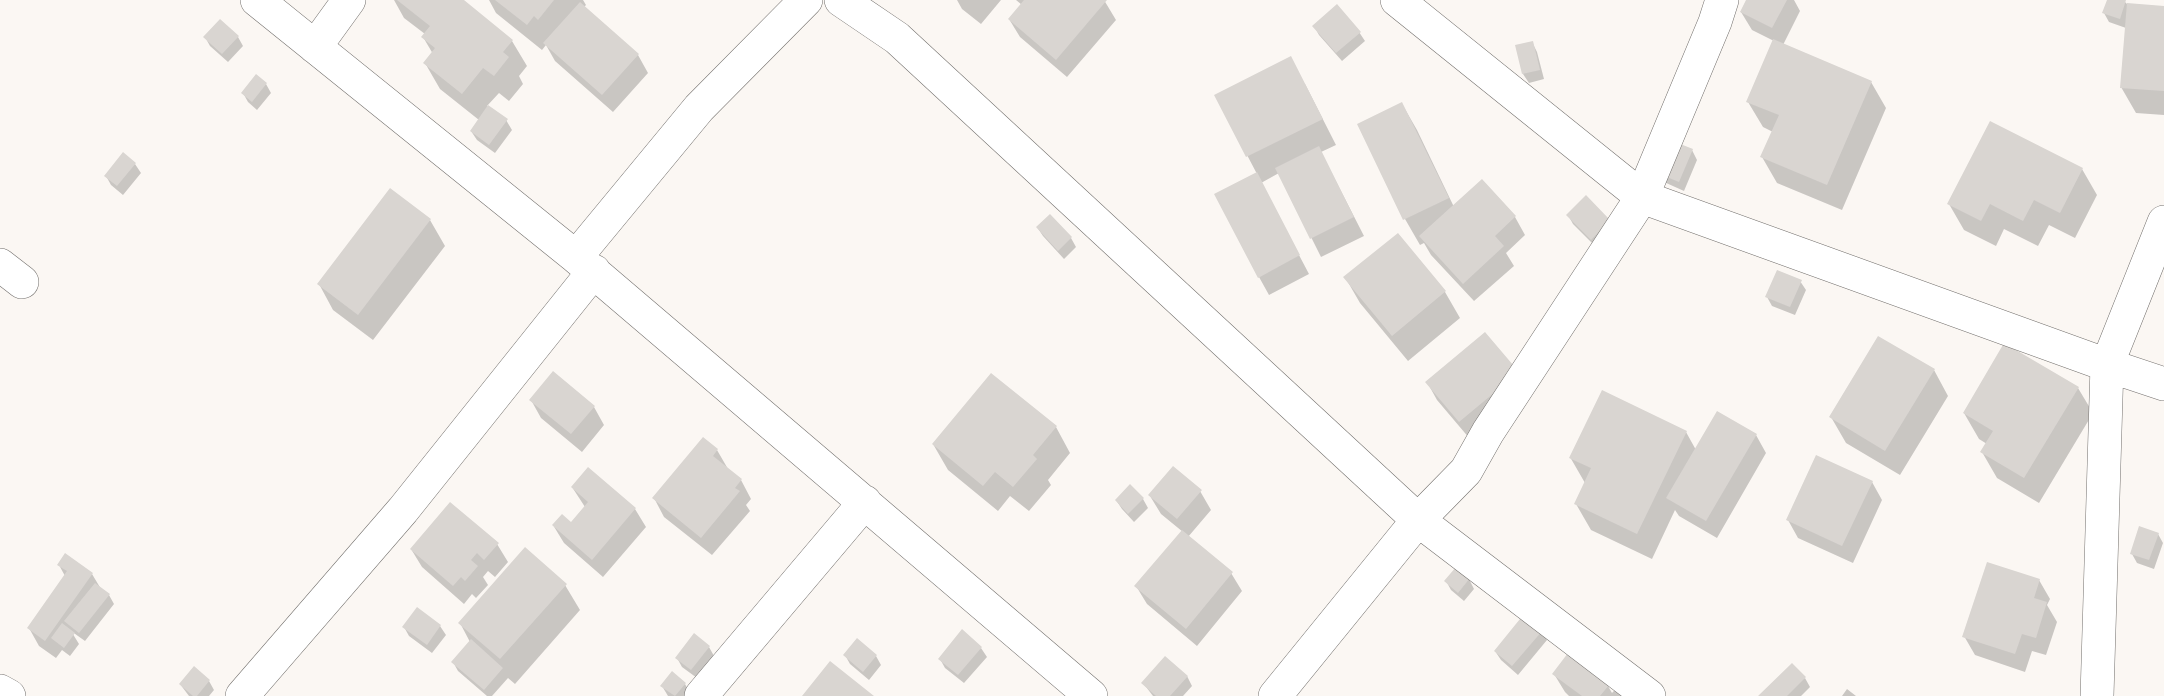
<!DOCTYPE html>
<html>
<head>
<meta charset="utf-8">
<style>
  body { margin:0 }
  canvas { display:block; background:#fbf7f3 }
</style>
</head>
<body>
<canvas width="2164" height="696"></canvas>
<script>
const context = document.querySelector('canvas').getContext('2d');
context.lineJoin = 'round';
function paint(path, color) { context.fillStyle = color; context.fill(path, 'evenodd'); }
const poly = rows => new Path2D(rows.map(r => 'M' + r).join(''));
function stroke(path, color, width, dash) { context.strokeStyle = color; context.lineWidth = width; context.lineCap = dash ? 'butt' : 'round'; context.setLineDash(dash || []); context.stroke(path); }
paint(poly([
  [394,0,461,0,512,41,527,66,519,76,523,84,509,101,499,93,487,106,506,120,512,130,495,153,477,140,471,131,479,120,440,89,425,63,433,54,423,37,425,34,404,18],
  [489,0,583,0,586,5,584,7,638,55,648,73,613,112,555,61,546,45,542,50,496,13],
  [957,0,1001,0,981,24,962,9],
  [1016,0,1104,0,1116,20,1067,77,1020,37,1009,19,1022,5],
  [1747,0,1794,0,1800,11,1783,45,1871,82,1886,108,1842,210,1777,183,1762,157,1773,132,1763,127,1748,102,1774,41,1752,30,1741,12],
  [2108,0,2123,0,2127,4,2164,7,2164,115,2136,113,2121,87,2126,28,2109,22,2104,13],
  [220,21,238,37,243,46,228,62,210,46,205,37],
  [1314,26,1359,32,1365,41,1342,61,1319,35],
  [1532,42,1537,52,1544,79,1529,83,1523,74],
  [266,84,271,93,257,110,248,102,243,93],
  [1305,84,1336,145,1321,152,1364,236,1321,257,1279,173,1261,183,1309,274,1269,295,1259,277,1257,174,1216,96],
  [1402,104,1417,130,1454,207,1515,217,1525,235,1506,253,1514,266,1474,301,1431,255,1424,243,1420,245,1405,219,1359,124],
  [1692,150,1697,160,1684,191,1664,182],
  [135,164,141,173,123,195,111,185,106,176],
  [2082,169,2097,195,2075,238,2049,225,2038,246,2004,229,1996,246,1964,230,1949,204],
  [1568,215,1614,230,1597,248,1573,224],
  [430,220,445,246,373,340,333,310,319,284],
  [1037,227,1071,238,1076,247,1064,259,1043,236],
  [1398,235,1445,292,1460,318,1408,361,1360,303,1345,277],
  [1800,281,1806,290,1795,315,1772,306,1767,297],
  [1934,370,1948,396,1900,475,1846,443,1831,417],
  [1518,373,1470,439,1437,400,1427,382],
  [2078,388,2093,413,2039,503,1997,478,1982,452,1987,444,1979,439,1964,413],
  [531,400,594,407,604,425,582,452,541,418],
  [1056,427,1070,453,1048,480,1051,485,1029,511,1010,496,998,511,948,470,933,444],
  [1686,432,1696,450,1756,435,1766,453,1717,538,1679,516,1675,510,1652,559,1591,530,1576,504,1585,483,1570,457],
  [717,450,728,469,741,480,751,499,746,505,750,511,712,555,664,517,654,498],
  [1872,482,1882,500,1853,563,1798,538,1788,520],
  [572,487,635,509,646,527,603,577,564,543,553,525,572,524,585,507],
  [1200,491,1211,510,1188,537,1231,573,1242,591,1197,646,1147,604,1136,586,1183,532,1161,514,1150,496],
  [1143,499,1148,508,1134,522,1122,509,1116,500],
  [2158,534,2163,543,2154,569,2137,563,2132,554],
  [497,544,508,562,495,577,488,571,483,577,488,585,476,598,472,594,464,604,422,567,411,549],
  [65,555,92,574,101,589,109,595,114,604,85,641,71,631,79,644,70,656,62,650,56,658,39,646,29,628,65,576,59,565],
  [1469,579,1474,589,1464,601,1451,590,1446,581],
  [2039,580,2050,599,2047,605,2057,622,2046,655,2032,651,2025,672,1975,655,1964,636],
  [565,585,580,610,515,684,508,678,492,696,487,696,458,671,453,662,470,642,460,623],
  [417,609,440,626,446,635,432,653,409,636,404,627],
  [1542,631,1547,640,1518,675,1501,660,1495,651],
  [709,647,714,656,697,678,682,667,677,658],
  [981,648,987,657,964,683,945,668,940,659],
  [845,655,876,656,881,665,869,680,850,664],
  [194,668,209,681,214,690,209,696,189,696,180,684],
  [1554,674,1608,686,1612,693,1622,682,1637,696,1569,696,1565,692],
  [1187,676,1192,686,1183,696,1153,696,1143,683],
  [1805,678,1810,687,1801,696,1760,696],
  [685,684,690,693,688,696,668,696,662,686],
  [1847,689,1856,696,1842,696]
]), '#0003');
paint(poly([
  [397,0,464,0,513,40,503,52,509,57,494,76,483,68,462,94,423,63,435,48,421,37,430,26],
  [495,0,554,0,538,20,534,16,527,25],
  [1024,0,1107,0,1056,60,1008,19],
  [1746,0,1787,0,1772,28,1740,12],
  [2107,0,2126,0,2120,19,2102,13],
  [580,2,639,54,602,95,543,43],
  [2127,3,2164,6,2164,91,2120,88],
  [1337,4,1361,32,1336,53,1312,26],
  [220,19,239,36,222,54,203,37],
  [1773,39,1872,81,1827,185,1760,157,1779,115,1746,102],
  [1533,41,1540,70,1522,74,1515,45],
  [1291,56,1323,119,1246,157,1214,95],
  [256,74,267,83,252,102,241,93],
  [1402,102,1449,198,1403,220,1357,124],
  [488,105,508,119,489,145,470,131],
  [1990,121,2083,168,2060,213,2034,200,2023,221,1990,204,1981,221,1947,204],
  [1670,140,1693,149,1679,182,1657,173],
  [1319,146,1354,217,1310,239,1275,168],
  [123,152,136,163,117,186,104,176],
  [1257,172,1300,255,1258,278,1214,194],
  [1482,179,1516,216,1495,236,1504,246,1463,284,1419,236],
  [390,188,431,219,358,315,317,284],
  [1586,195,1610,220,1591,240,1566,215],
  [1050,214,1072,237,1058,251,1036,227],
  [1398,233,1446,291,1392,336,1343,277],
  [1777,270,1802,280,1790,307,1765,297],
  [1485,332,1519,372,1459,422,1425,382],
  [1878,336,1935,369,1885,451,1829,417],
  [2004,343,2079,387,2024,478,1980,452,1993,431,1963,413],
  [553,371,595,406,571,434,529,400],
  [991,373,1057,426,1033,455,1037,459,1013,487,995,472,983,486,932,444],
  [1602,390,1687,431,1637,534,1574,504,1591,468,1569,458],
  [1717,411,1757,434,1706,521,1666,498],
  [703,437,718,449,713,456,742,479,735,488,740,491,701,538,652,498],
  [1816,455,1873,481,1842,546,1786,520],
  [1173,466,1202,490,1177,519,1148,495],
  [588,467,636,508,592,560,552,525,562,514,571,522,588,502,571,487],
  [1130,484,1144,498,1128,514,1115,500],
  [450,502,499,543,484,560,477,553,471,560,478,566,465,581,461,577,453,586,410,549],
  [2139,526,2159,533,2149,560,2130,554],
  [1182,530,1233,572,1186,629,1134,586],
  [525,547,567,584,500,659,458,623],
  [65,553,93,573,45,641,27,628,67,571,57,565],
  [1987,562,2040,579,2034,598,2047,602,2036,638,2022,634,2015,654,1962,637],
  [1456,567,1470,578,1458,593,1444,581],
  [95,583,110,594,79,633,64,621],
  [417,607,441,625,427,645,402,627],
  [1524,614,1543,630,1512,666,1494,651],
  [62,623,75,633,64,648,51,638],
  [962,629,982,647,958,675,938,659],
  [694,633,710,646,691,670,675,658],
  [857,638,877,655,863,672,843,655],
  [471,639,503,668,484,690,451,662],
  [1568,653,1609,685,1600,696,1582,696,1552,674],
  [1165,656,1188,676,1170,696,1156,696,1141,683],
  [830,661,874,696,802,696],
  [1792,663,1806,677,1787,696,1758,696],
  [194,666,210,680,197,696,193,696,179,684],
  [672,671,686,683,675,696,660,686]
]), '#d9d5d1');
const minor = poly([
  [257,0,576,257,1091,696],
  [841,0,897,38,1418,520,1649,696],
  [1397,0,1642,197,2107,365,2164,384],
  [315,47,349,0],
  [576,257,699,108,806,0],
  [0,265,22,282],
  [0,691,9,696],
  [242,696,403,510,594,271],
  [701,696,865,502],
  [1275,696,1418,520,1466,471,1488,432,1642,197,1715,22,1722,0],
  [2097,696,2107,365,2164,222]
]);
stroke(minor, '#74716e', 34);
stroke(minor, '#fff', 33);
</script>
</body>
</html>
